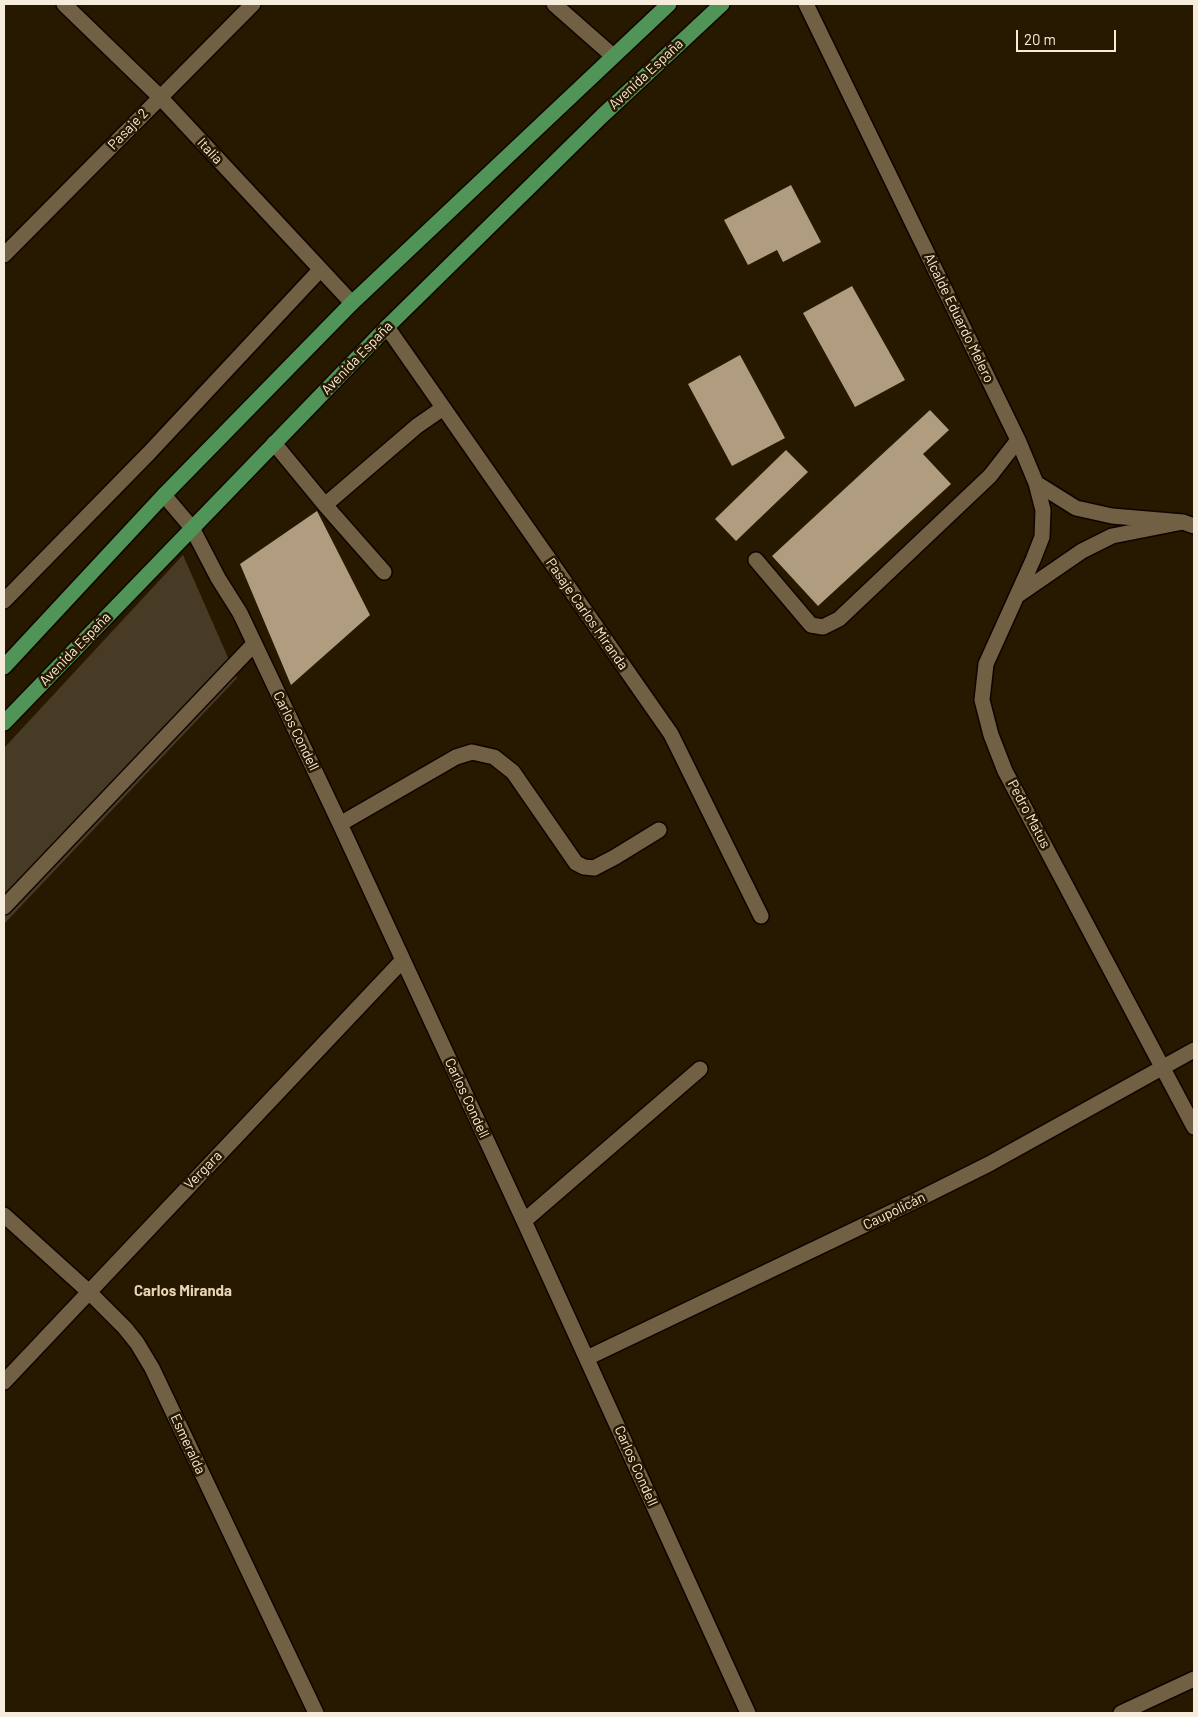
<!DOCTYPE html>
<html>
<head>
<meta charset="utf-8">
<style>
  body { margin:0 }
  #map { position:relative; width:1198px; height:1717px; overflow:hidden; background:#271800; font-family:Barlow,sans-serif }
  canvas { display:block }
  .frame { position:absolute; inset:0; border:5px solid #f6ecdc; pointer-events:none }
  .scale { position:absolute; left:1016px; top:30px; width:100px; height:22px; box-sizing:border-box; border:2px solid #f6ecdc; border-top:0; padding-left:6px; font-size:15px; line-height:18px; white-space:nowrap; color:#f6ecdc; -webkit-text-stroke:4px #271800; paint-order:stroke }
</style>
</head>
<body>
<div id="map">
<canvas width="1198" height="1717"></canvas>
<div class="frame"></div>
<div class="scale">20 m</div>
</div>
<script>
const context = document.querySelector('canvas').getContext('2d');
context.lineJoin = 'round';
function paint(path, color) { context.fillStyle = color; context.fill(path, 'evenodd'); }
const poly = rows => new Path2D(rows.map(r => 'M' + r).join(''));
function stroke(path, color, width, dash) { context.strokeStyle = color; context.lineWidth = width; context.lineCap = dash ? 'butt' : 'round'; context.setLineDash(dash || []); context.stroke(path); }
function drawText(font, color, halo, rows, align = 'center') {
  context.font = font + ' Barlow,sans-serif'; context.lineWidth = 5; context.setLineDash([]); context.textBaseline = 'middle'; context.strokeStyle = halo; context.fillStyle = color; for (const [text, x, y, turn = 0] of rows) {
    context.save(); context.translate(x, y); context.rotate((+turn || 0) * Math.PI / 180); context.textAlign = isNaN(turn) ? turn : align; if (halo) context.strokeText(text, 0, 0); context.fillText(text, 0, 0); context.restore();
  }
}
paint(poly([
  [183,555,237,678,4,924,4,748]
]), '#483b25');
paint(poly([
  [791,185,821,242,783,262,777,250,748,265,724,220],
  [852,286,905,380,855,407,803,313],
  [740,355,785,438,732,466,688,384],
  [930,410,949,430,923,454,951,484,818,606,772,556],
  [786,450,808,472,736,541,715,519],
  [317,511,370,615,291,685,240,564]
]), '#b09d80');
const minor = poly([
  [64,4,160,97,352,303],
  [554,4,613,56],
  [806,4,1018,440,1036,483,1043,510,1042,537,1033,560,986,664,982,700,991,735,1005,771,1194,1127],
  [4,255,253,4],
  [387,327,671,734,761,916],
  [274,443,325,505,417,426,443,408],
  [1036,483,1076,508,1112,516,1183,522,1194,526],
  [164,495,192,528,218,578,240,613,340,824,524,1221,748,1713],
  [325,505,384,572],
  [756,560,811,625,823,627,839,619,990,476,1018,440],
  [1018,595,1082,551,1112,536,1183,522],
  [4,601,149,453,320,270],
  [340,824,456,757,472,752,494,757,513,772,576,863,584,867,594,868,615,857,659,830],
  [4,907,254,644],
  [4,1215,88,1291,125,1328,137,1343,152,1368,316,1713],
  [524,1221,700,1069],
  [587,1358,921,1198,989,1164,1194,1050],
  [4,1382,403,960],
  [1121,1713,1194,1679]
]);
const major = poly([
  [4,667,164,495,352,303,669,4],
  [4,723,387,327,602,116,722,4]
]);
stroke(minor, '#0f0400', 18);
stroke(major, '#0f0400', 18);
stroke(minor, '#716044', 15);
stroke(major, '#519457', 15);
drawText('14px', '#f6ecdc', '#271800', [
  ["Avenida España",646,74,-43],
  ["Pasaje 2",128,129,-46],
  ["Italia",210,151,47],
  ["Alcalde Eduardo Melero",959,318,64],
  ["Avenida España",357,358,-46],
  ["Pasaje Carlos Miranda",587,614,55],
  ["Avenida España",75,649,-46],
  ["Carlos Condell",296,731,64],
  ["Pedro Matus",1029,814,62],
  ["Carlos Condell",467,1098,65],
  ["Vergara",203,1170,-46],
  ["Caupolicán",894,1211,-26],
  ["Esmeralda",188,1444,65],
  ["Carlos Condell",636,1466,66]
]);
drawText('bold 15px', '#e9d5b6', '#271800', [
  ["Carlos Miranda",183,1291]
]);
</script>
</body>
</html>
